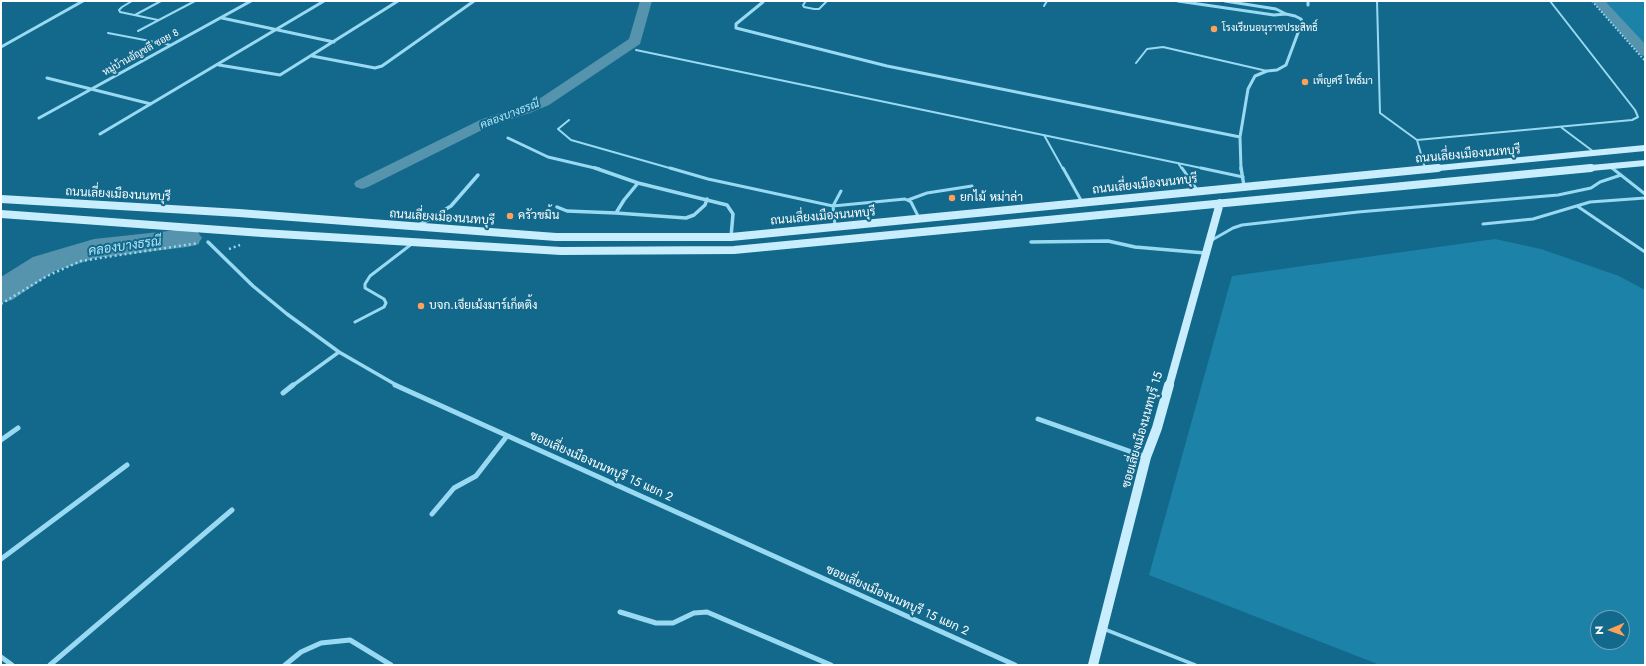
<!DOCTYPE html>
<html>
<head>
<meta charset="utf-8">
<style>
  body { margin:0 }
  #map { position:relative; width:1646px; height:666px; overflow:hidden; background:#12698c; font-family:Jost,sans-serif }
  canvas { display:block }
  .frame { position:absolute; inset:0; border:2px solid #fff; pointer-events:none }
  .north { position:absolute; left:1590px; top:610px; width:40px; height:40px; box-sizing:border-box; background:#12698c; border:1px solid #71a5ba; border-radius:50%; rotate:268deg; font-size:11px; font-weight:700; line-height:16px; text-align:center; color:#fff }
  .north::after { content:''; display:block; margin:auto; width:14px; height:18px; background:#ffa159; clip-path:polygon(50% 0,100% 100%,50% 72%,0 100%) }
</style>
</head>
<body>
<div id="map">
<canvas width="1646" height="666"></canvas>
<div class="frame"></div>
<div class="north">N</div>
</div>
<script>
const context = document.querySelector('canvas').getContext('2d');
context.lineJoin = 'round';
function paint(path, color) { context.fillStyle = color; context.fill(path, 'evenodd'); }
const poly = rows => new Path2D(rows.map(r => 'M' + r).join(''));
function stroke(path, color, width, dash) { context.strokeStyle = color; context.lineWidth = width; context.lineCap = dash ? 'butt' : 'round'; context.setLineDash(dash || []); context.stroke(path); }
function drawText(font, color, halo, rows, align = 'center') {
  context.font = font + ' Jost,Sarabun,sans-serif'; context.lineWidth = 4; context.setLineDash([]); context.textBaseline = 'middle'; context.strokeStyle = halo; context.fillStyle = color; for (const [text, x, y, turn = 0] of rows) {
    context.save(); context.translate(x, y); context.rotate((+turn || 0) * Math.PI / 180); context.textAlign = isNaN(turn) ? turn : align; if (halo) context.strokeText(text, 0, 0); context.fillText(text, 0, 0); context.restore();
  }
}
paint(poly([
  [1604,1,1645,1,1645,46,1609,7],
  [1495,239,1541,249,1619,276,1645,290,1645,665,1380,665,1149,575,1232,276],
  [1598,618,1622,618,1622,642,1598,642]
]), '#1d82a8');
paint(poly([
  [640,1,652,1,640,44,549,105,530,113,492,125,368,187,362,189,356,187,354,184,356,181,482,119,520,107,539,99,629,39,640,1],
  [1592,1,1605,1,1645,44,1645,56,1640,55,1592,1]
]), '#5594ac');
paint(poly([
  [187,229,197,231,202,238,197,245,187,247,96,258,55,271,12,300,1,303,1,277,33,257,94,239,187,229]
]), '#5594ac');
stroke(poly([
  [1592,1,1645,61]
]), '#99d9f1', 2, [1.5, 2]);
stroke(poly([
  [229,249,240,245],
  [1,304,47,276,81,261,199,243]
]), '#99d9f1', 2.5, [2, 3]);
stroke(poly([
  [132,1,122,7,119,10,120,12,158,20],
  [806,1,803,5,804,7,814,9,819,9,827,1],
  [1377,1,1380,113,1417,140,1425,168],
  [1044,6,1047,1],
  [135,15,161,1],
  [138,31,195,1],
  [108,33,171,45],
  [636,50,1206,169],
  [1136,63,1147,49,1163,47,1267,71],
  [569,120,558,129,571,140,673,169],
  [1562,128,1594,152],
  [1044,135,1063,169],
  [1417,140,1632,120,1638,117,1635,110,1550,1],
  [1178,163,1182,169],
  [1610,167,1613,169]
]), '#99d9f1', 2);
stroke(poly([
  [670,168,708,179,833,206,905,199,911,202,919,218],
  [1063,168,1082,202],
  [1182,168,1198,191],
  [1201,168,1243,177],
  [1612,168,1645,194],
  [908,200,927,193,972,186],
  [1577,206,1645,252],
  [1483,224,1533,219,1590,202,1645,198],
  [835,226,833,206,841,191],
  [1212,240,1233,228,1242,225,1358,212,1558,195,1591,188,1600,182,1621,175],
  [355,322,384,307,386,303,384,299,365,288,365,284,370,276,413,243]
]), '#99d9f1', 3);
stroke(poly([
  [1104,629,1195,665]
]), '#99d9f1', 3.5);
stroke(poly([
  [1178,1,1274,15,1286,14],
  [1225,1,1276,9,1286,14,1295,16,1301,19,1302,22,1286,65,1277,70,1267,71,1255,76,1248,89,1240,137,1241,169],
  [1308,1,1308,5],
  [763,2,736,24,736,28,887,66,1240,137],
  [222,18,334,42],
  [1,47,83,1],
  [312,56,375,68,382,66,474,1],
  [219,65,280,75,398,1],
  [47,78,151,104],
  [39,118,251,1],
  [100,134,324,1],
  [508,138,548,157,599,169]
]), '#99d9f1', 3);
stroke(poly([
  [595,168,638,183,727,205,733,214,731,237],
  [1241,168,1244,186],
  [557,207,567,211,616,213,624,200,638,183],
  [616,213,686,218,694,215,705,205,707,199],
  [419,225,451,206,478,175],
  [208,242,253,286,287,314,339,352,398,386],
  [1031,242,1108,241,1135,247,1205,253],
  [292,386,339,352]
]), '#99d9f1', 3.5);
stroke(poly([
  [395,385,1015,665],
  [283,393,293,385],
  [1038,419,1146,457],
  [1,440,18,428],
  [432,514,454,488,476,476,507,436],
  [1,559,127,465],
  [620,612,656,623,673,623,694,613,707,612,831,665],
  [1,657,12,665],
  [50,665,232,510],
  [285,665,301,652,321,643,350,640,391,665]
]), '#99d9f1', 5);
stroke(poly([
  [1428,169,1645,148],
  [1580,169,1645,163]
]), '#c8edfc', 6);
stroke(poly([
  [1,199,239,213,556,237,731,237,1438,168],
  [1,214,262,233,561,251,734,250,1591,168],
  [1169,386,1220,203]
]), '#c8edfc', 8);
stroke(poly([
  [1093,665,1146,457,1157,428,1169,385]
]), '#c8edfc', 10);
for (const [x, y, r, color] of [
  [1214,29,4,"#ffa159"],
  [1305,82,4,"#ffa159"],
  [952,198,4,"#ffa159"],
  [510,216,4,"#ffa159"],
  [421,306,4,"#ffa159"]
]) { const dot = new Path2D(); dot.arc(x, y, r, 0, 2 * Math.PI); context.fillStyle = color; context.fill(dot); stroke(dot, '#12698c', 1.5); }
drawText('10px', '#fff', '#12698c', [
  ["โรงเรียนอนุราชประสิทธิ์",1222,29],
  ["เพ็ญศรี โพธิ์มา",1313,82]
], 'left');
drawText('10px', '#fff', '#12698c', [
  ["หมู่บ้านอัญชลี ซอย 8",141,53,-29]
]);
drawText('italic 11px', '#b2e6f9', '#12698c', [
  ["คลองบางธรณี",510,115,-21]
]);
drawText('12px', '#fff', '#12698c', [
  ["ถนนเลี่ยงเมืองนนทบุรี",1468,155,-5],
  ["ถนนเลี่ยงเมืองนนทบุรี",1145,185,-6],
  ["ถนนเลี่ยงเมืองนนทบุรี",118,195,3],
  ["ถนนเลี่ยงเมืองนนทบุรี",823,217,-5],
  ["ถนนเลี่ยงเมืองนนทบุรี",442,218,4],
  ["ซอยเลี่ยงเมืองนนทบุรี 15",1143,430,-74],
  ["ซอยเลี่ยงเมืองนนทบุรี 15 แยก 2",601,467,24],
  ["ซอยเลี่ยงเมืองนนทบุรี 15 แยก 2",897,601,24]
]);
drawText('12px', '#fff', '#12698c', [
  ["ยกไม้ หม่าล่า",960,198],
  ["ครัวขมิ้น",518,216],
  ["บจก.เจียเม้งมาร์เก็ตติ้ง",429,306]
], 'left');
drawText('italic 13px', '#b2e6f9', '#12698c', [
  ["คลองบางธรณี",125,247,-8]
]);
</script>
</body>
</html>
